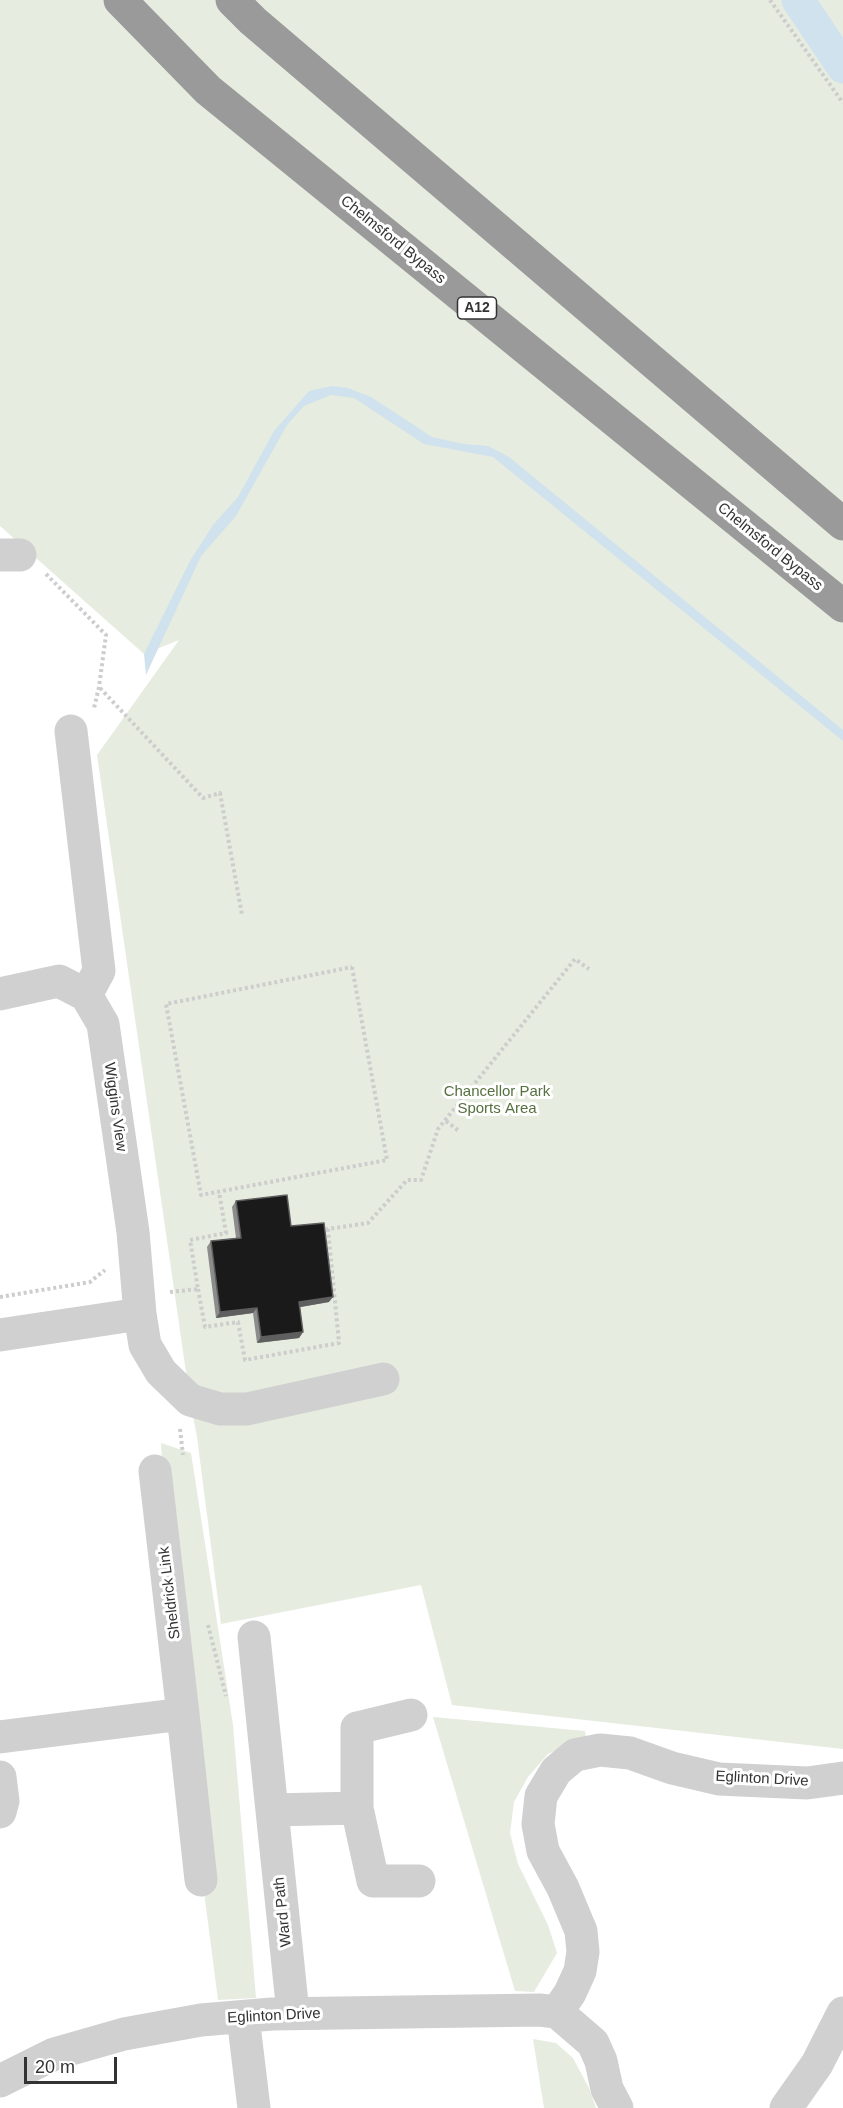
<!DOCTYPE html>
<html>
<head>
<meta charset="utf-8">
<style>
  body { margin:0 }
  #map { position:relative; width:843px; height:2108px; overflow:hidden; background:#fff; font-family:Arial,sans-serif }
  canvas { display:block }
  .scale { position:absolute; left:24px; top:2057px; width:93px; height:27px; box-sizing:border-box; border:3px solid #333; border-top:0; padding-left:8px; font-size:18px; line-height:21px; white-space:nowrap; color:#333; -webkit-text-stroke:4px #fff; paint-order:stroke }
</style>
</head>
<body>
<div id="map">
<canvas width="843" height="2108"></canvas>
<div class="scale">20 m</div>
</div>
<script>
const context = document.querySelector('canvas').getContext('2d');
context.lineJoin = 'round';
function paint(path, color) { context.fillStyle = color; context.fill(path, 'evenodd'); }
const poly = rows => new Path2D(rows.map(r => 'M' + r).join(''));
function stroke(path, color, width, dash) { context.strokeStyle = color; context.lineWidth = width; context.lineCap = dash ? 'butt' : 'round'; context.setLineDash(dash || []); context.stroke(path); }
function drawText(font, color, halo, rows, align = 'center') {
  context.font = font + ' Arial,sans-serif'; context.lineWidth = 6; context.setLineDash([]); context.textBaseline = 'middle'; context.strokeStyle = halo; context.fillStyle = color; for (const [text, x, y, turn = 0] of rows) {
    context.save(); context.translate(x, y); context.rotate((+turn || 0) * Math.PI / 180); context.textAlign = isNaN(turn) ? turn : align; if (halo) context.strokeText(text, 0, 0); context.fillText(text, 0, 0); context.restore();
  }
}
paint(poly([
  [0,0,843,0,843,1749,452,1705,421,1585,221,1624,197,1437,190,1400,97,755,179,640,144,654,0,526],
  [161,1443,191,1453,233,1725,256,1998,218,2000,170,1629],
  [433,1717,585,1731,586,1737,548,1754,528,1777,514,1802,510,1833,518,1864,548,1925,557,1953,534,1992,515,1991],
  [533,2039,556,2043,573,2058,589,2088,596,2108,544,2108]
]), '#e6ecdf');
paint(poly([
  [332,386,348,388,371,397,432,437,463,444,488,446,509,457,843,730,843,741,493,457,424,444,354,398,331,395,304,406,287,425,236,516,201,556,146,675,144,654,190,561,213,525,238,497,274,431,309,391]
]), '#cfe2ee');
stroke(poly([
  [798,0,843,67]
]), '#cfe2ee', 33);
stroke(poly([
  [770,0,843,103],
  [46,574,106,635,99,687,94,708],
  [100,688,203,798,220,793,242,915],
  [352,967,387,1160,201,1195,166,1004,352,967],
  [446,1121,459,1131],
  [198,1289,205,1327,238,1322,245,1360,339,1343,328,1229,368,1223,407,1180,421,1180,438,1129,575,959,589,969],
  [170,1292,198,1289,190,1240,226,1233,219,1192],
  [0,1297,90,1282,105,1270],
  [180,1429,183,1455],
  [208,1625,226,1696]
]), '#cdcdcd', 4, [3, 3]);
stroke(poly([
  [0,555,20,555],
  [71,731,99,971,86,995],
  [0,994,59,981,86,995,103,1024,133,1232,140,1314,145,1345,161,1372,190,1400,220,1409,247,1409,383,1379],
  [0,1335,140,1314],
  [254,1637,293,2013],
  [183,1714,201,1880],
  [0,1737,183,1714,155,1471],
  [0,1777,3,1801,0,1812],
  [357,1808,373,1881,419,1881],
  [273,1810,357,1808,357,1728,411,1715],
  [557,2012,570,1993,580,1971,583,1952,581,1931,563,1888,543,1851,538,1824,541,1796,556,1771,575,1755,600,1750,630,1753,672,1768,719,1779,807,1783,843,1778],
  [243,2017,254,2108],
  [0,2081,54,2054,124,2034,201,2020,272,2014,539,2010,557,2012,593,2043,601,2061,607,2089,617,2108],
  [786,2108,817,2064,843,2013]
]), '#d0d0d0', 33);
stroke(poly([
  [120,0,208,90,843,606],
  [232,0,253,21,843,524]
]), '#9a9a9a', 33);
paint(poly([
  [236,1201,291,1226,329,1302,300,1307,303,1332,299,1338,257,1343,253,1313,216,1318,207,1247,211,1241,236,1238,232,1207]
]), '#8c8c8c');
paint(poly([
  [333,1297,329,1302,295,1308,299,1302],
  [257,1308,253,1313,216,1318,220,1312],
  [303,1332,299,1338,257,1343,261,1337]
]), '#5f5f5f');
const building = poly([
  [287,1195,291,1226,324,1223,333,1297,299,1302,303,1332,261,1337,257,1308,220,1312,211,1241,241,1238,236,1201,287,1195]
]);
paint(building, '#1a1a1a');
stroke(building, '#5f5f5f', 1.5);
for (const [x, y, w] of [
  [477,308,39]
]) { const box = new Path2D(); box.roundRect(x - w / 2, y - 11, w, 22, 4.5); context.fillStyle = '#fff'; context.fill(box); stroke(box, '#333', 1.5); }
drawText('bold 14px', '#333', null, [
  ["A12",477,308]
]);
drawText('15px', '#333', '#fff', [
  ["Chelmsford Bypass",393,240,39],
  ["Chelmsford Bypass",770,547,39],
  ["Wiggins View",115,1107,82],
  ["Sheldrick Link",170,1593,-97],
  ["Eglinton Drive",762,1779,3],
  ["Ward Path",283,1912,-96],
  ["Eglinton Drive",274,2016,-3]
]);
drawText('15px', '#56703f', '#fff', [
  ["Chancellor Park",497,1092],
  ["Sports Area",497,1109]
]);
</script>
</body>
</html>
